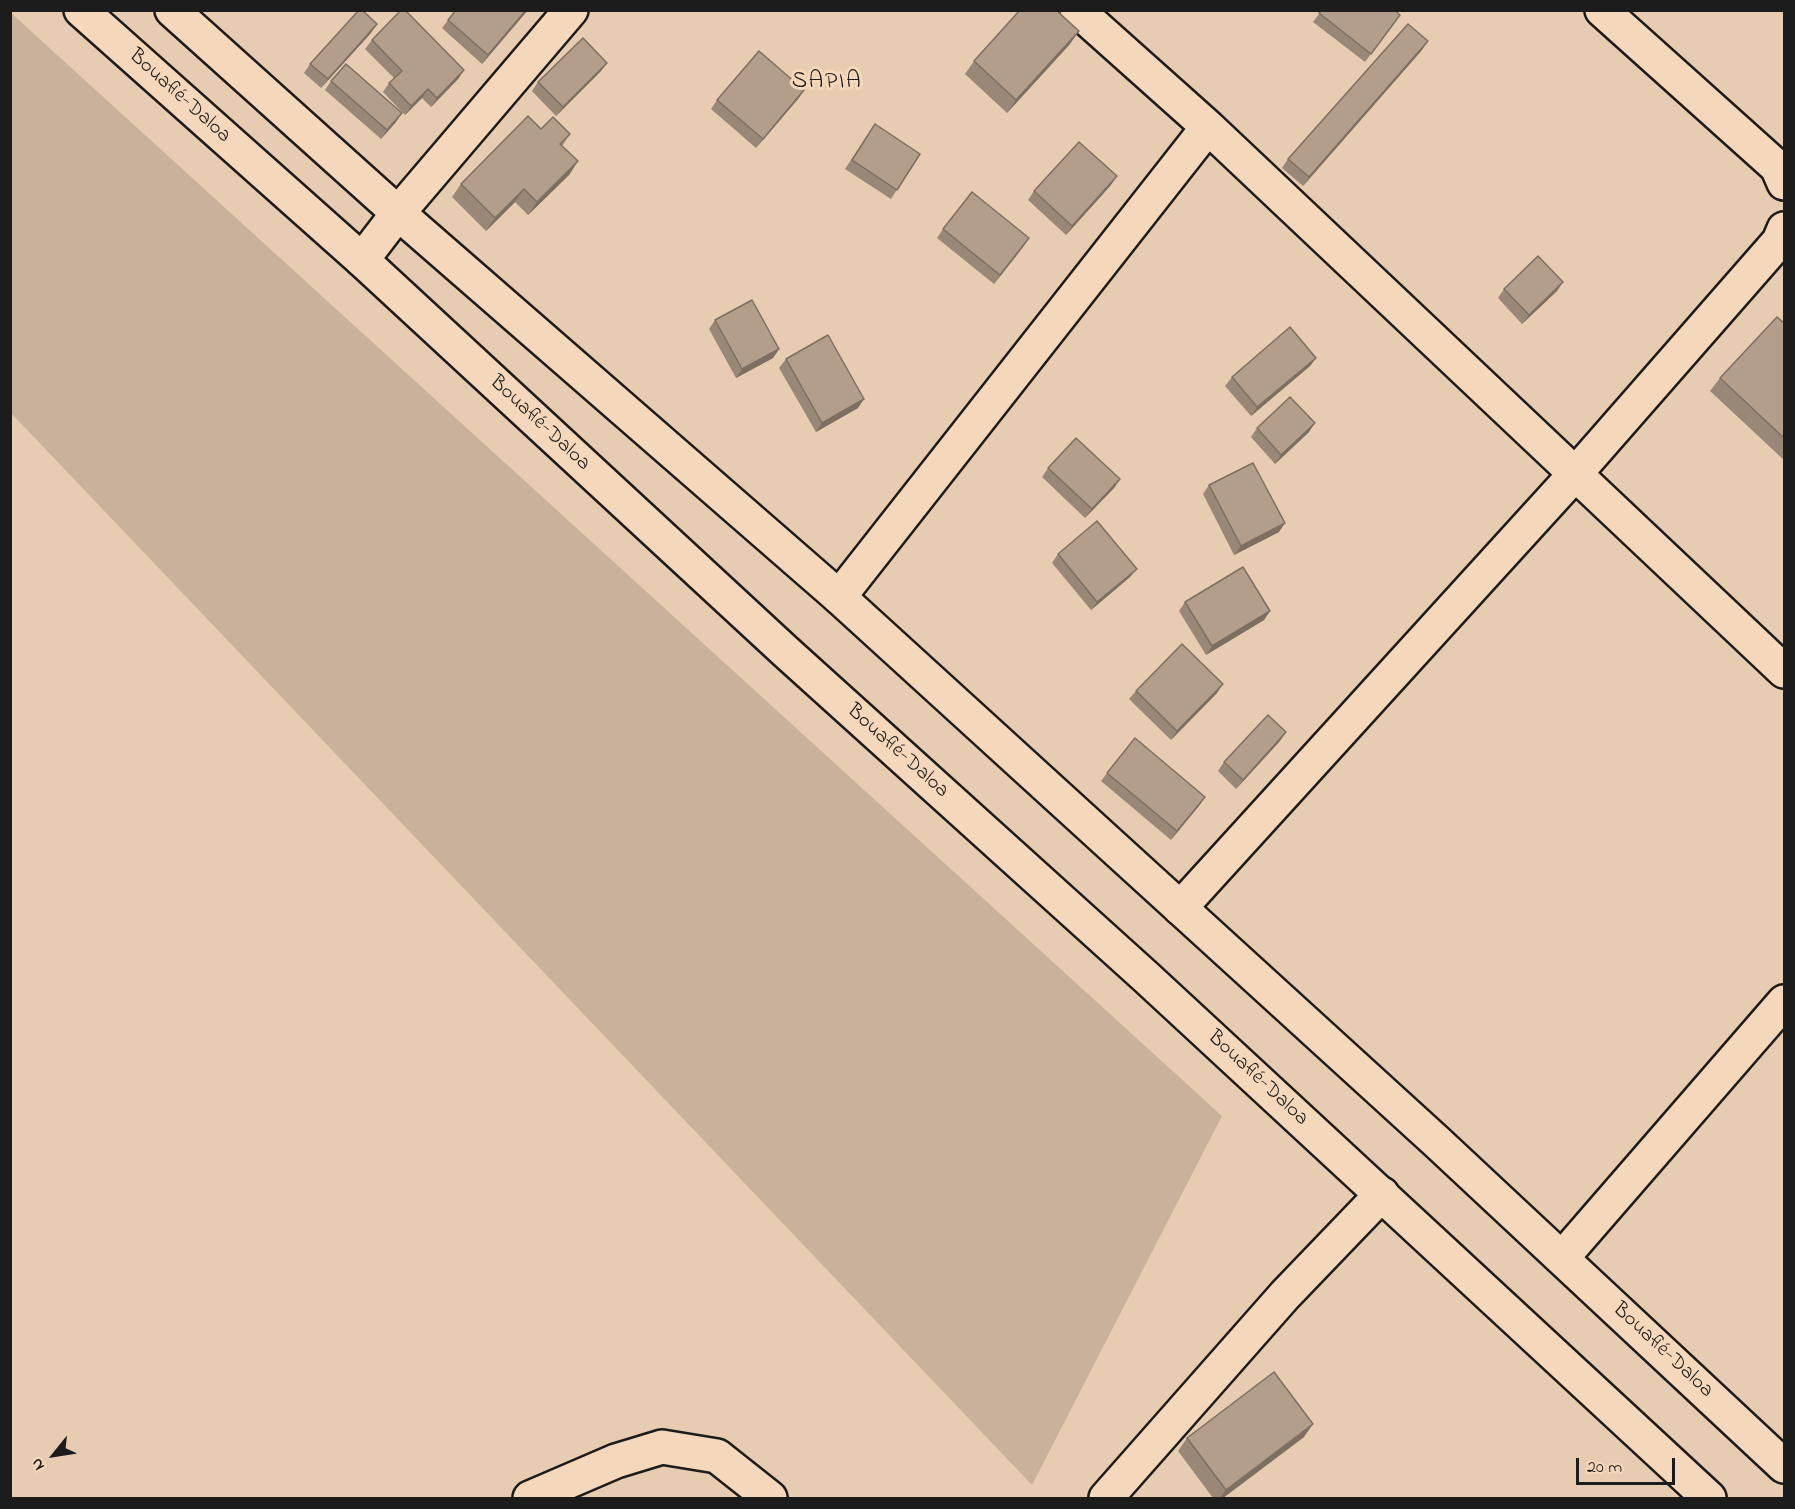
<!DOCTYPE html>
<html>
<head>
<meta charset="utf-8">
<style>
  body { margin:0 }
  #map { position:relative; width:1795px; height:1509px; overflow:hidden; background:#e8ccb1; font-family:"Indie Flower",sans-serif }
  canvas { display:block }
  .frame { position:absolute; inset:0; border:12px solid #1c1c1c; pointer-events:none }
  .north { position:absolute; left:24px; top:1425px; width:60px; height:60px; -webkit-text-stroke:4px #f5d7bb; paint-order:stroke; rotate:240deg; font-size:16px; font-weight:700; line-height:24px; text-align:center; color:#1c1c1c }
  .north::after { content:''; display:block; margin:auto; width:21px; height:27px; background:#1c1c1c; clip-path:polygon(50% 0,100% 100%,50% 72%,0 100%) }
  .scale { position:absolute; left:1576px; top:1458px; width:99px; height:27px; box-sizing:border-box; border:3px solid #1c1c1c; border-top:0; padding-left:8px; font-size:18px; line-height:21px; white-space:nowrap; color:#1c1c1c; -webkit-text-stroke:4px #f5d7bb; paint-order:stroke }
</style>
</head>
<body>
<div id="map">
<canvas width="1795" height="1509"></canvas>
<div class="frame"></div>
<div class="north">N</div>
<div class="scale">20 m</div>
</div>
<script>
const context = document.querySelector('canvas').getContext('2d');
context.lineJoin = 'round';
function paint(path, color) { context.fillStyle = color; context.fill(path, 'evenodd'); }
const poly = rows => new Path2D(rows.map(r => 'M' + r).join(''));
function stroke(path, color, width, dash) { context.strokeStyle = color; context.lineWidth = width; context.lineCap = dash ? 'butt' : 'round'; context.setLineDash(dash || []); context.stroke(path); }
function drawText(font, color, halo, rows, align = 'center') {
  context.font = font + ' "Indie Flower",sans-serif'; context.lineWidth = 6; context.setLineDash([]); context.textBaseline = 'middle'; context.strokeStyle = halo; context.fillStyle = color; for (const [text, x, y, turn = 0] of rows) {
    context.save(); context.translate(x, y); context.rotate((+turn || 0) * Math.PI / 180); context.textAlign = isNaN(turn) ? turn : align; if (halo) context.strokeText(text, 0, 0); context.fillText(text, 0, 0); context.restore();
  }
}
paint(poly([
  [10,12,1222,1116,1032,1485,11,413]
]), '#cab19c');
const minor = poly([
  [1077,10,1208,127,1784,671],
  [1602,10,1777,167,1784,183],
  [362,260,398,213,571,10],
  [839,597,1208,127],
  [1180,908,1576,473,1779,241,1784,229],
  [1562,1258,1784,1002],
  [530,1498,616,1461,662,1447,717,1456,770,1498],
  [1106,1498,1285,1295,1382,1194]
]);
const highway = poly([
  [81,10,362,260,785,651,1146,977,1709,1498],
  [172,10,398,213,839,597,1437,1142,1784,1466]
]);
stroke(minor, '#1c1c1c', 38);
stroke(highway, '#1c1c1c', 38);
stroke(minor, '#f5d7bb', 33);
stroke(highway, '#f5d7bb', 33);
paint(poly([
  [528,10,482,64,442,28,448,20],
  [1322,10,1400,15,1365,62,1313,22],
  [371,33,321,88,304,73,310,64],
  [372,40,464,70,458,79,431,107,422,98,405,115,383,92,389,83,394,78,365,49],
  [1070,44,1007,113,965,74,974,61],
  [1422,50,1303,186,1282,168,1288,159],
  [607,63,601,71,556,116,532,91,538,82],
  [331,81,396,122,381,139,325,90],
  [804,90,798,99,756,148,711,109,717,100],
  [875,124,920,154,891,199,845,169],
  [541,129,570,134,562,146,578,161,569,175,528,215,515,202,486,231,452,197,461,184],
  [1111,185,1066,235,1028,200,1034,191],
  [943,229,1023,247,994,284,937,238],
  [1504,289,1557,291,1522,324,1498,298],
  [715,320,779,349,773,358,736,378,709,329],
  [1785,324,1785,461,1710,391,1720,378],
  [1316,358,1310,366,1251,416,1225,386,1232,377],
  [786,359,858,408,816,432,779,368],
  [1257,428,1309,432,1275,464,1251,437],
  [1048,468,1120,479,1114,488,1085,518,1042,477],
  [1209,485,1279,532,1234,555,1203,494],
  [1058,554,1130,577,1091,610,1052,563],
  [1185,602,1270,611,1264,620,1206,655,1179,611],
  [1136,691,1217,693,1171,740,1129,699],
  [1280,741,1236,789,1218,771,1224,762],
  [1107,773,1205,797,1171,840,1101,781],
  [1304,1437,1223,1498,1213,1498,1178,1451,1187,1438]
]), '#987');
paint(poly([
  [526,10,528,10,482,64,488,55],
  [377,24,371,33,321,88,328,79],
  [1079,31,1070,44,1007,113,1016,100],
  [1428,41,1422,50,1303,186,1309,177],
  [607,63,601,71,556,116,563,107],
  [464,70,458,79,431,107,437,98],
  [428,89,422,98,405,115,411,106],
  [804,90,798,99,756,148,763,139],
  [402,113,396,122,381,139,387,130],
  [578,161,569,175,528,215,537,202],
  [1117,176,1111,185,1066,235,1072,226],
  [524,189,515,202,486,231,495,218],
  [1029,238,1023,247,994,284,1000,275],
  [1563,282,1557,291,1522,324,1529,315],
  [779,349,773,358,736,378,742,369],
  [1316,358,1310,366,1251,416,1257,407],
  [864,399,858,408,816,432,822,423],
  [1315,423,1309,432,1275,464,1281,455],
  [1120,479,1114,488,1085,518,1092,509],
  [1285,523,1279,532,1234,555,1241,546],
  [1137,569,1130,577,1091,610,1097,602],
  [1270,611,1264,620,1206,655,1212,646],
  [1223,684,1217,693,1171,740,1177,731],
  [1286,732,1280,741,1236,789,1243,780],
  [1205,797,1199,806,1171,840,1177,831],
  [1313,1424,1304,1437,1223,1498,1220,1498,1226,1490]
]), '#7d6f61');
const building = poly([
  [359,10,362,10,377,24,328,79,310,64,359,10],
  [401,10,405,10,464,70,437,98,428,89,411,106,389,83,402,71,372,40,401,10],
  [456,10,526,10,488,55,448,20,456,10],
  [1020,10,1056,10,1079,31,1016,100,974,61,1020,10],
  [1322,10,1394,10,1400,15,1371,54,1319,13,1322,10],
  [1408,24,1428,41,1309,177,1288,159,1408,24],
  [583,38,607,63,563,107,538,82,583,38],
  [759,51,804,90,763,139,717,100,759,51],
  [346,64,402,113,387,130,331,81,346,64],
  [528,116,541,129,553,117,570,134,560,144,578,161,537,202,524,189,495,218,461,184,528,116],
  [875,124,920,154,897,190,852,160,875,124],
  [1079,142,1117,176,1072,226,1034,191,1079,142],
  [972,192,1029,238,1000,275,943,229,972,192],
  [1538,256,1563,282,1529,315,1504,289,1538,256],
  [752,300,779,349,742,369,715,320,752,300],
  [1777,317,1785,324,1785,439,1720,378,1777,317],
  [1290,327,1316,358,1257,407,1232,377,1290,327],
  [828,335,864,399,822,423,786,359,828,335],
  [1290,397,1315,423,1281,455,1257,428,1290,397],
  [1076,438,1120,479,1092,509,1048,468,1076,438],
  [1253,463,1285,523,1241,546,1209,485,1253,463],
  [1097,521,1137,569,1097,602,1058,554,1097,521],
  [1243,567,1270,611,1212,646,1185,602,1243,567],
  [1182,644,1223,684,1177,731,1136,691,1182,644],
  [1268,715,1286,732,1243,780,1224,762,1268,715],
  [1135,738,1205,797,1177,831,1107,773,1135,738],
  [1274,1372,1313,1424,1226,1490,1187,1438,1274,1372]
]);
paint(building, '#b29e8a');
stroke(building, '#7d6f61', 1.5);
drawText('21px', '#1c1c1c', '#f5d7bb', [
  ["Bouaflé-Daloa",179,97,42],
  ["Bouaflé-Daloa",539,424,43],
  ["Bouaflé-Daloa",897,752,42],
  ["Bouaflé-Daloa",1257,1079,43],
  ["Bouaflé-Daloa",1662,1351,43]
]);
context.letterSpacing = '1.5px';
drawText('24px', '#1c1c1c', '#f5d7bb', [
  ["SAPIA",827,83]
]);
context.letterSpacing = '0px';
</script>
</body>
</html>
